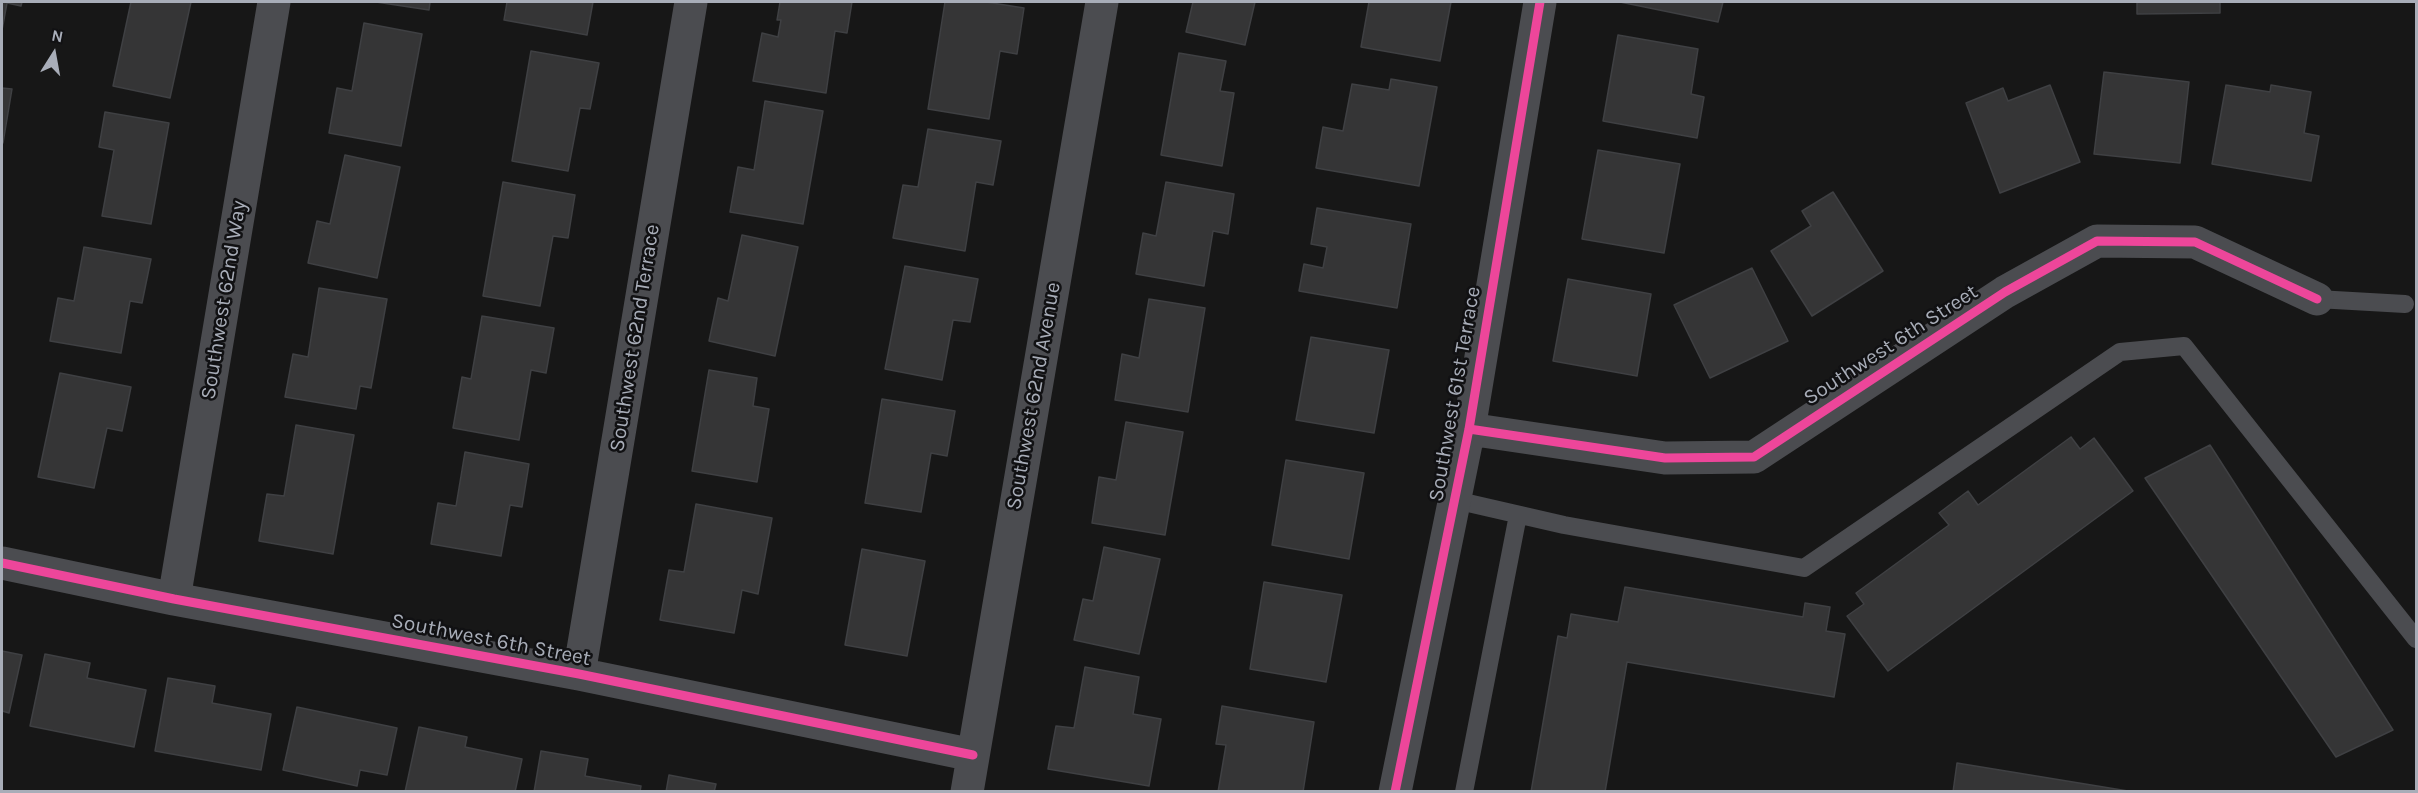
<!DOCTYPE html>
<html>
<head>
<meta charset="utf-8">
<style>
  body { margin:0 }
  #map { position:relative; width:2418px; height:793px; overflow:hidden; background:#171717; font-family:Karla,sans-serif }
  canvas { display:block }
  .frame { position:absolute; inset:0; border:3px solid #a8adb8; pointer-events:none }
  .north { position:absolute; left:24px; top:24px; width:60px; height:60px; -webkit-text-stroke:4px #111113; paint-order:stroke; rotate:11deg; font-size:16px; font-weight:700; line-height:24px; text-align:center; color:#a8adb8 }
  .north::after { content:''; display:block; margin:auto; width:21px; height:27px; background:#a8adb8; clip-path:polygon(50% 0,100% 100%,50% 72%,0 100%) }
</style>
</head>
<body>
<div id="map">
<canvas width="2418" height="793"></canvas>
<div class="frame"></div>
<div class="north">N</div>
</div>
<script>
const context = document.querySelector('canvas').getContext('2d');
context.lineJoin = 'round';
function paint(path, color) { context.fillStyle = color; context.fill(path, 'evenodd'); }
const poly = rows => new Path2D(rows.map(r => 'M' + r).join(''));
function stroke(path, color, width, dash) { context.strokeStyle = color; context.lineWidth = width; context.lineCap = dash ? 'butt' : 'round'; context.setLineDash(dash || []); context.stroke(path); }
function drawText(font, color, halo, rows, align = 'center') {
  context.font = font + ' Karla,sans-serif'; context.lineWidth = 5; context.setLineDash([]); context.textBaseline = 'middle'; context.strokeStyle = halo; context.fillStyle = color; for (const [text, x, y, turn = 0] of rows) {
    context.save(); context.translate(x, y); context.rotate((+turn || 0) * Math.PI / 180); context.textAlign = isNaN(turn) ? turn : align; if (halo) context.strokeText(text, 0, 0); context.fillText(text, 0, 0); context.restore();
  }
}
const building = poly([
  [2,2,22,2,21,6,7,3,2,30,2,2],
  [131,2,191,2,170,98,113,86,131,2],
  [376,2,430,2,429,10,376,2],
  [507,2,593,2,587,35,504,20,507,2],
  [780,2,852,2,847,33,835,31,826,93,753,81,762,33,778,37,781,20,777,20,780,2],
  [945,2,986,2,1024,8,1017,54,1000,51,989,119,928,109,945,2],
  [1193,2,1255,2,1245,45,1186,32,1193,2],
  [1369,2,1451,2,1440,61,1361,47,1369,2],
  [1620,2,1723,2,1718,22,1620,2],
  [2137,2,2220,2,2220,13,2137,14,2137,2],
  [364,23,422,34,401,146,329,133,337,88,352,91,364,23],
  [1618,35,1698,49,1691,94,1704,97,1697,138,1603,121,1618,35],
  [531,51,599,63,590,109,580,108,568,171,512,161,531,51],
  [1179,53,1226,61,1220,91,1234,93,1222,166,1161,155,1179,53],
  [2104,72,2189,82,2180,163,2094,154,2104,72],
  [1391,79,1437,87,1419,186,1316,168,1323,127,1343,131,1352,84,1389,90,1391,79],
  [2050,85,2080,162,2000,193,1966,103,2003,88,2008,101,2050,85],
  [2226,85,2270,92,2271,85,2311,92,2304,133,2319,136,2311,181,2212,164,2226,85],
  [2,88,12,89,3,143,2,142,2,88],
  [765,101,823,111,803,224,730,212,738,167,754,170,765,101],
  [105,112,169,123,151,224,102,216,114,150,99,147,105,112],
  [928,129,1001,141,993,185,976,182,965,251,893,238,903,185,918,187,928,129],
  [1598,150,1680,164,1664,253,1582,239,1598,150],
  [345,155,400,167,377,278,308,263,317,221,330,224,345,155],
  [503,182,575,195,568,238,553,236,540,306,483,296,503,182],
  [1166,182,1234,194,1228,234,1213,231,1204,286,1136,274,1143,233,1156,236,1166,182],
  [1833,192,1883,271,1812,316,1771,251,1811,226,1802,211,1833,192],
  [1317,208,1411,224,1397,308,1299,291,1304,264,1323,268,1327,247,1311,244,1317,208],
  [742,235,798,247,775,356,709,341,718,298,728,301,742,235],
  [84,247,151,259,142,303,130,301,121,353,50,341,58,298,74,301,84,247],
  [905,266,978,279,970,322,953,320,942,380,885,369,905,266],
  [1752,268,1788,341,1710,378,1674,305,1752,268],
  [1568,279,1651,294,1637,376,1553,361,1568,279],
  [319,288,387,299,371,388,360,386,356,409,285,397,293,354,308,357,319,288],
  [1149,299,1205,308,1188,412,1115,400,1122,354,1139,358,1149,299],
  [482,316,554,328,546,373,531,370,519,440,453,428,462,377,471,379,482,316],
  [1311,337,1389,350,1374,433,1296,420,1311,337],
  [709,370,757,378,753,406,769,409,757,482,692,471,709,370],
  [60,373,131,387,122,431,107,428,94,488,38,477,60,373],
  [882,399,955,411,947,456,931,453,921,512,865,503,882,399],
  [1126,422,1183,432,1165,535,1092,523,1099,477,1116,480,1126,422],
  [296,425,354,435,333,554,259,541,267,494,284,496,296,425],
  [2071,437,2080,449,2094,438,2133,491,1888,671,1847,616,1864,604,1856,593,1949,525,1939,513,1968,491,1978,505,2071,437],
  [2210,445,2393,730,2336,757,2145,478,2210,445],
  [465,452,529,464,522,507,510,505,501,556,431,544,438,503,456,506,465,452],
  [1286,460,1364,473,1349,559,1272,545,1286,460],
  [696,504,772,518,758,594,742,590,734,633,660,620,669,570,684,572,696,504],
  [1104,547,1160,559,1139,654,1074,640,1083,599,1093,601,1104,547],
  [862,549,925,561,907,656,845,645,862,549],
  [1264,582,1342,595,1326,682,1250,669,1264,582],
  [1625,587,1803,617,1805,603,1830,607,1826,631,1845,634,1834,697,1627,662,1605,792,1531,792,1558,636,1567,638,1571,614,1618,622,1625,587],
  [2,651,22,655,9,713,2,711,2,651],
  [45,654,90,663,87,678,146,690,134,747,30,726,45,654],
  [1085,667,1139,677,1133,714,1161,719,1149,786,1048,769,1056,726,1074,728,1085,667],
  [168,678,215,686,212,703,271,714,261,770,155,751,168,678],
  [1222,706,1314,722,1303,792,1218,792,1226,745,1216,744,1222,706],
  [297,707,397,728,387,775,360,770,357,786,283,770,297,707],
  [419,727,467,737,465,747,522,759,515,792,405,792,419,727],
  [541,751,588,759,585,776,641,786,640,792,534,792,541,751],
  [1957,763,2134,792,1953,792,1957,763],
  [669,775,716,784,714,792,666,792,669,775]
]);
paint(building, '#353536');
stroke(building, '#3f4043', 1.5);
stroke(poly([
  [2317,299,2405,304],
  [1455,500,1564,525,1804,568,2120,352,2184,346,2416,639],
  [1464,792,1518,515]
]), '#4b4c50', 18);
stroke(poly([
  [1469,429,1665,458,1754,457,2005,292,2097,241,2195,242,2317,299],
  [2,563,174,599,579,674,973,755],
  [174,599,274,2],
  [579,674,691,2],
  [967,792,1102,2],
  [1395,792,1469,429,1540,2]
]), '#4b4c50', 33);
stroke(poly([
  [1469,429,1665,458,1754,457,2005,292,2097,241,2195,242,2317,299],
  [2,563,174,599,579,674,973,755],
  [1395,792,1469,429,1540,2]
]), '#ed469a', 9);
drawText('21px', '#a8adb8', '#111113', [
  ["Southwest 62nd Way",224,300,-81],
  ["Southwest 62nd Terrace",635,338,-81],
  ["Southwest 6th Street",1891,345,-33],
  ["Southwest 61st Terrace",1455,394,-80],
  ["Southwest 62nd Avenue",1034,396,-80],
  ["Southwest 6th Street",491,640,11]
]);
</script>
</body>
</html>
